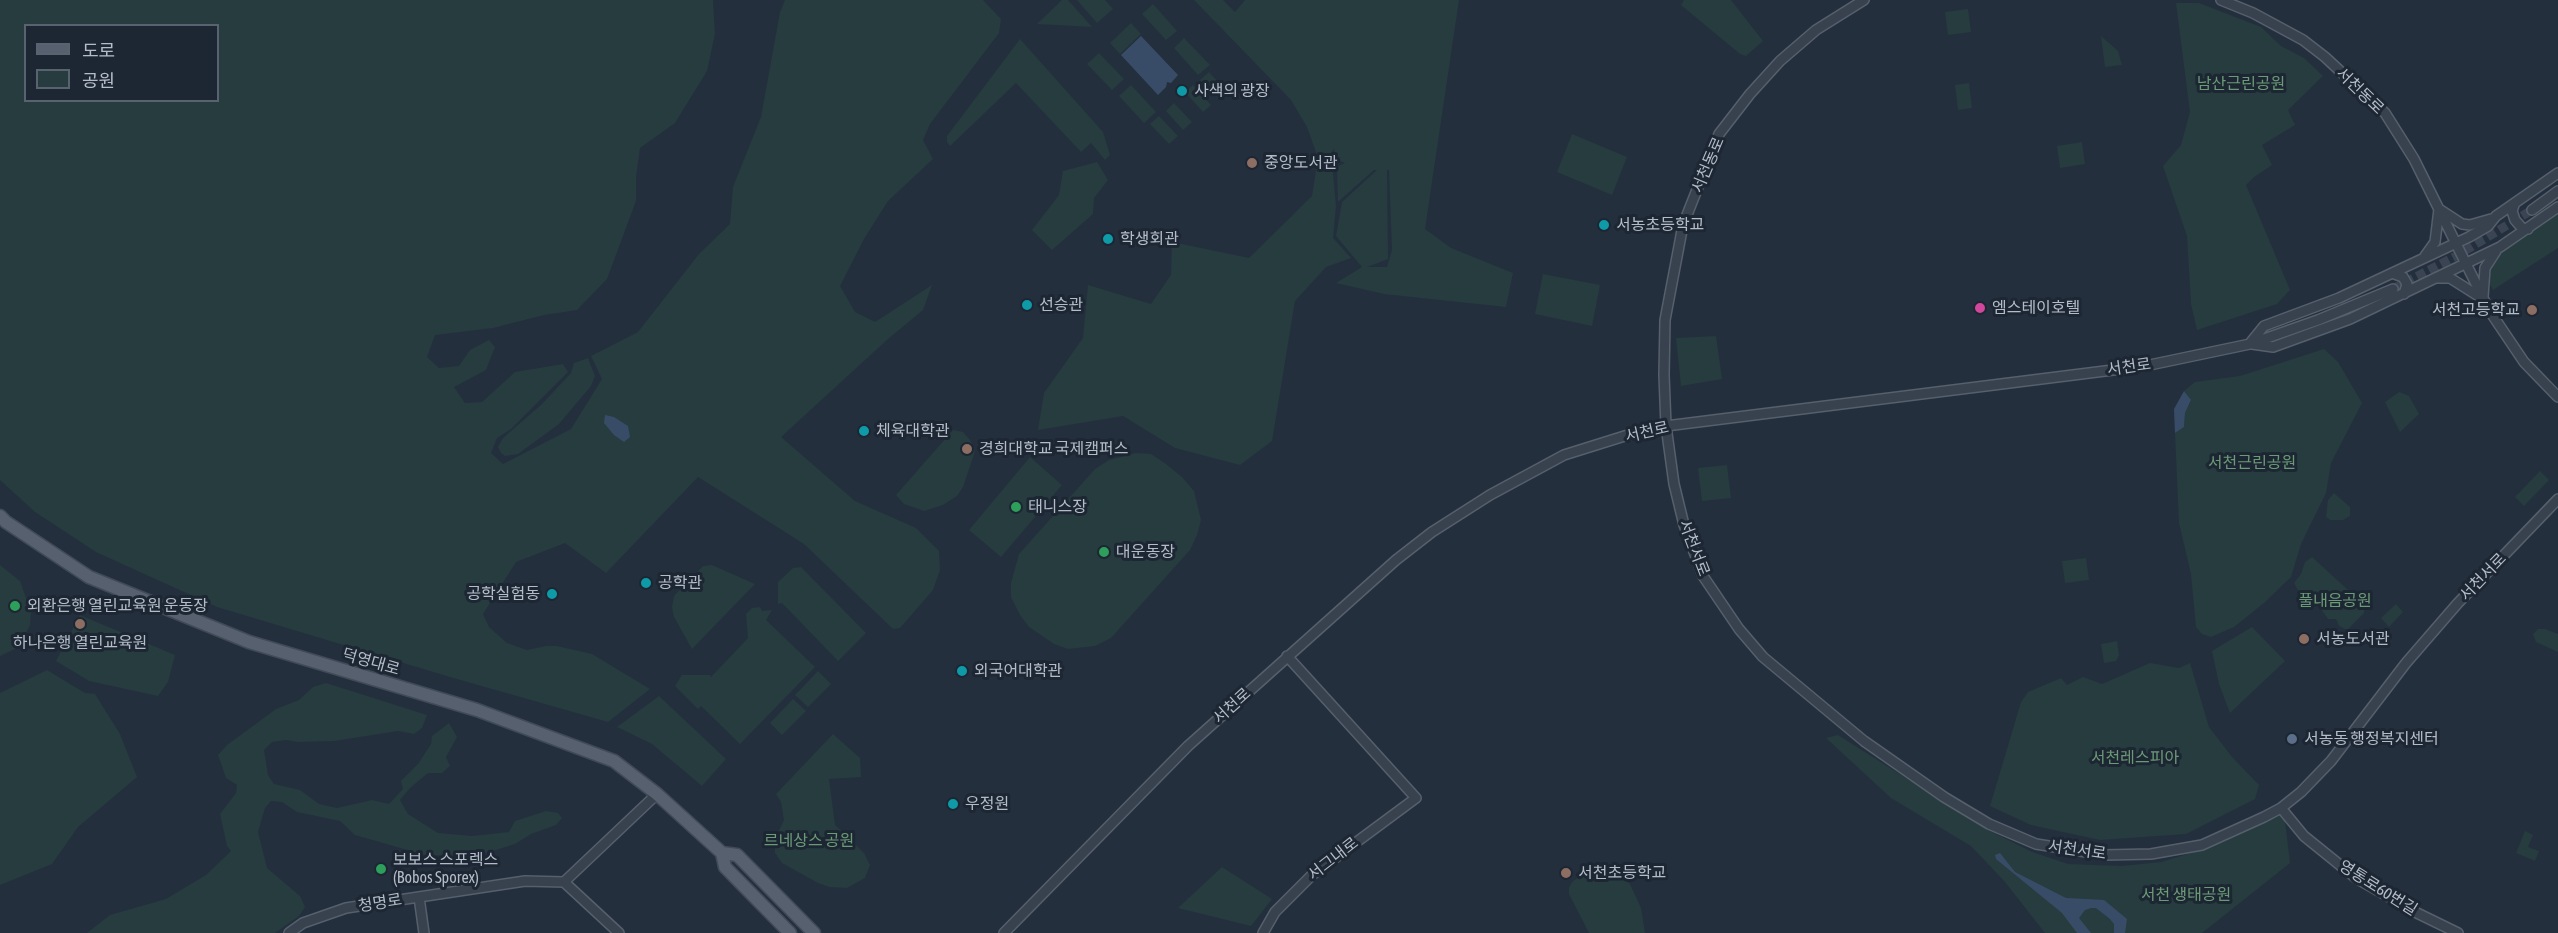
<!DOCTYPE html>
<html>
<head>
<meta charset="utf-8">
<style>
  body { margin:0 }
  #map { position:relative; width:2558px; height:933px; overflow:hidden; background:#242f3e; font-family:"Asap Condensed","Noto Sans KR",sans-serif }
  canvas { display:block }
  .legend { position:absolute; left:24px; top:24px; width:195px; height:78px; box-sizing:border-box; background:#1d2633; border:2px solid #59626f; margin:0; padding:8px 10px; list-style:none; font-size:18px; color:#b4bcc9 }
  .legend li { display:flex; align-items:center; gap:12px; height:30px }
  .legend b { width:30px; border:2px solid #59626f }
</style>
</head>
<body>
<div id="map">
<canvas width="2558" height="933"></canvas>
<ul class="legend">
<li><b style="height:8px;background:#56606e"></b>도로</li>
<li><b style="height:16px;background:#263c3f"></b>공원</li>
</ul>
</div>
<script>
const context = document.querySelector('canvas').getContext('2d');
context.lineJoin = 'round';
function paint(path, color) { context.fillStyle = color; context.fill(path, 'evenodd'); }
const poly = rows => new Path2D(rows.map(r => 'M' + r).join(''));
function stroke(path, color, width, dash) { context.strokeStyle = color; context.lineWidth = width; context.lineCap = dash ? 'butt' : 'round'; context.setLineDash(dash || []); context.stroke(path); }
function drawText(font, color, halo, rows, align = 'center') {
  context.font = font + ' "Asap Condensed","Noto Sans KR",sans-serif'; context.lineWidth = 6; context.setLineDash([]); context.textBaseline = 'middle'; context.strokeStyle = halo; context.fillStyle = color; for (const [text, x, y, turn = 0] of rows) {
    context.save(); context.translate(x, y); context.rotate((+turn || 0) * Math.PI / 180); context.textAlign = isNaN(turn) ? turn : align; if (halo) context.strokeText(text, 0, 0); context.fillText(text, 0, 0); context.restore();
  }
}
paint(poly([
  [0,0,713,0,715,34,707,71,675,123,640,148,636,177,636,201,607,279,577,310,544,315,493,328,435,335,427,357,439,368,459,366,470,350,489,340,495,347,486,370,454,387,465,403,482,402,515,372,563,364,568,372,511,429,497,438,491,453,503,464,571,429,602,379,591,356,638,332,699,254,730,224,733,187,761,117,780,12,785,0,983,0,1001,19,999,33,930,124,923,140,933,159,888,201,864,239,840,286,855,312,875,322,932,285,923,310,888,339,781,437,855,501,916,528,939,551,940,570,933,590,900,628,893,629,804,544,698,477,606,573,565,543,516,562,483,614,489,627,507,643,527,650,546,646,557,646,592,654,650,689,608,722,450,677,217,607,96,552,35,512,0,480],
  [26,26,218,26,218,100,26,100],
  [1062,0,1068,0,1092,27,1037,24],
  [1077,0,1105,0,1113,9,1097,23],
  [1194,0,1223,0,1235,12,1245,0,1459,0,1425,229,1451,248,1513,273,1506,307,1384,294,1336,283,1362,267,1336,236,1342,202,1377,170,1374,170,1338,202,1337,167,1345,163,1336,159,1334,149,1331,153,1336,206,1333,238,1351,258,1326,267,1295,301,1272,441,1240,465,1175,448,1123,416,1038,430,1044,393,1083,338,1088,285,1151,304,1171,275,1172,242,1249,258,1312,196,1318,158,1307,127,1291,100],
  [1387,170,1389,170,1392,250,1387,267,1367,267,1388,259],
  [1684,0,1731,0,1763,41,1746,56,1740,54,1681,5],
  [2176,3,2199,3,2261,27,2281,46,2304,58,2323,76,2288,110,2295,125,2262,145,2272,165,2254,177,2246,185,2290,290,2277,304,2197,330,2191,304,2187,236,2163,166,2181,145,2190,112],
  [1153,4,1177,31,1166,40,1142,14],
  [1968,9,1971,32,1948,35,1945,12],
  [1131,23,1141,34,1120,54,1110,43],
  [2101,36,2118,51,2122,65,2105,67],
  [1184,38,1210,65,1198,75,1174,48],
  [1020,39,1103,132,1110,155,1105,160,1091,143,1081,152,1016,83,950,146,947,142,947,136],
  [1099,53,1124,79,1112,90,1087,64],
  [1209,72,1226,91,1218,99,1200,80],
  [1969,83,1972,108,1958,110,1955,85],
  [1131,85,1156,112,1144,123,1119,96],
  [1193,85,1211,105,1203,112,1185,92],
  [1174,103,1192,122,1183,130,1166,111],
  [1159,116,1178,136,1169,144,1150,124],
  [1572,134,1627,157,1612,195,1557,172],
  [2082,142,2085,164,2060,168,2057,146],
  [1097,162,1108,180,1094,198,1093,214,1052,250,1032,230,1059,195,1063,171],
  [2558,212,2558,248,2493,290,2487,279,2488,268,2495,257],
  [1543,274,1600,285,1592,326,1535,314],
  [1716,336,1722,379,1681,386,1676,338],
  [2324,349,2338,362,2362,403,2331,463,2326,493,2301,544,2291,577,2264,603,2234,627,2211,637,2202,634,2196,627,2191,574,2179,523,2175,433,2184,427,2185,413,2191,401,2184,391,2195,382,2240,376],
  [588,358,595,376,591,386,559,424,518,454,505,456,501,453,498,447,503,438,542,404,571,373,574,363],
  [2399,392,2409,396,2419,414,2400,432,2385,402],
  [953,430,963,432,970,440,975,451,963,487,957,496,943,505,924,511,904,504,896,495],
  [1136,453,1151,454,1166,464,1182,477,1194,491,1201,520,1197,535,1190,550,1111,638,1095,646,1068,649,1054,644,1029,627,1020,615,1011,597,1011,583,1019,554,1095,469,1109,460],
  [1030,457,1062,485,1001,557,969,530],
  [1727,465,1731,498,1702,501,1698,468],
  [2540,471,2549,480,2524,506,2515,497],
  [2334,493,2350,507,2350,516,2343,520,2330,520,2326,517,2328,500],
  [2312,557,2347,589,2364,609,2364,613,2347,630,2339,626,2336,619,2328,619,2318,605,2299,592,2294,583,2301,574,2305,562],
  [2086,558,2089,580,2065,583,2062,561],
  [0,565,20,581,31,612,30,625,24,638,15,649,0,656],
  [712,565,755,584,692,649,674,617,672,607,674,596,703,566],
  [801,567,866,633,838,661,782,603,778,604,778,582,793,568],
  [2396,604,2403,612,2389,627,2381,618],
  [760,607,762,611,772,610,766,620,815,667,740,744,701,706,698,709,675,686,682,675,710,675,711,677,748,638,746,614,752,608],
  [80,615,175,655,168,682,158,696,89,681,56,661],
  [2252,627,2285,661,2230,713,2219,684,2212,651],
  [2538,629,2545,629,2558,634,2558,652,2536,642,2533,634],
  [2117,641,2119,655,2116,661,2104,663,2101,644],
  [2150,663,2179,668,2190,663,2209,727,2232,757,2259,785,2255,799,2186,834,2100,840,2031,825,1990,806,2021,702,2028,692,2061,678,2067,685,2083,677,2102,684],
  [47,670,85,693,95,694,120,734,137,777,78,827,52,864,0,885,0,693],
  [818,671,831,684,808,707,795,695],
  [326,683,427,715,422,728,414,734,398,731,334,741,298,742,286,740,272,742,264,750,268,775,274,784,300,790,319,804,337,808,372,800,389,804,403,789,401,781,418,764,431,744,432,736,449,723,457,737,446,757,450,766,442,773,428,773,410,788,400,800,408,814,438,833,472,836,509,832,515,821,546,811,558,813,562,818,556,825,531,834,515,844,496,850,472,856,425,855,355,835,340,821,297,812,282,802,271,801,265,808,258,832,267,868,300,896,305,907,299,916,275,933,87,933,110,915,166,899,206,875,231,851,227,846,220,814,236,793,237,785,226,778,218,755,227,745,276,709,299,700,313,687],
  [659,696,726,759,702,786,652,744,617,727],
  [793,699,806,711,782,735,770,723],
  [833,734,860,758,861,777,829,779,835,825,864,853,870,865,865,878,847,888,829,887,818,883,782,863,775,853,775,839,784,820,781,802,776,794],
  [1838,735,1990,831,2032,852,2068,864,2122,866,2161,862,2208,848,2284,813,2290,863,2202,933,2045,933,2005,882,1971,846,1891,798,1826,738],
  [2525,831,2533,835,2528,847,2539,851,2535,861,2516,853],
  [1605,863,1630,884,1641,908,1645,933,1589,933,1569,894,1569,887,1573,881],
  [1222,867,1272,899,1251,926,1178,908]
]), '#263c3f');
paint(poly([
  [1141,36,1178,75,1171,83,1167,82,1166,87,1158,95,1121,55],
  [2184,391,2191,400,2185,413,2184,427,2175,433,2174,409],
  [605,415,614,417,628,426,630,437,624,442,614,435,604,423],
  [2000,853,2015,872,2066,898,2104,900,2127,919,2125,933,2114,933,2114,924,2110,919,2096,908,2091,908,2085,910,2079,918,2091,933,2077,933,2062,913,1996,859,1995,855]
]), '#394c67');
stroke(poly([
  [2393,289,2458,255,2532,210]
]), '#3a4453', 9, [9, 4.5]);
const minor = poly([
  [1864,0,1816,30,1780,61,1750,94,1719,134,1683,225,1665,320,1664,375,1666,426,1674,484,1684,525,1703,576,1739,629,1763,657,1864,741,1944,797,1989,824,2036,844,2105,855,2151,854,2202,845,2264,817,2281,808,2301,792,2331,761,2406,663,2458,603,2558,499],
  [2221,0,2253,13,2303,40,2325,57,2385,113,2414,159,2489,310,2524,362,2558,397],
  [2514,205,2512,211,2515,220,2522,228,2528,229],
  [2532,210,2558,191],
  [2425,256,2435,242,2439,209,2462,224,2470,225,2491,219],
  [2392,273,2403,277,2407,284,2404,294],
  [2437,278,2450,278,2480,297],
  [2483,297,2485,268,2496,251],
  [2251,342,2264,326,2339,298,2469,237,2488,226,2496,216,2558,173],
  [2252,344,2273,347,2350,319,2500,247,2558,207],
  [2281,808,2304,836,2356,878,2417,913,2458,933],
  [564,882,619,933],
  [419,897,424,933],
  [289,933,303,923,346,908,525,881,564,882,657,794],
  [1004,933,1188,746,1396,560,1432,532,1490,495,1564,455,1631,434,1666,426,2145,366,2250,344,2318,320,2393,289],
  [1263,933,1275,912,1312,875,1416,798,1287,656]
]);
const major = poly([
  [0,516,6,522,89,577,249,642,477,710,614,761,657,794,722,853,725,867,790,933],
  [722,853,737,855,814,933]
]);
stroke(minor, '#565f6c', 12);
stroke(major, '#414a57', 15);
stroke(minor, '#38414e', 9);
stroke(major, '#56606e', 12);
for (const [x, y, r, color] of [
  [1182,91,6,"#0f9aa8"],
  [1252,163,6,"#8d6e63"],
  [1604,225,6,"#0f9aa8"],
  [1108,239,6,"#0f9aa8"],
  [1027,305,6,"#0f9aa8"],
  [1980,308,6,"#d1479c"],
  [2532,310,6,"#8d6e63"],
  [864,431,6,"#0f9aa8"],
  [967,449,6,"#8d6e63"],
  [1016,507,6,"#2e9e5b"],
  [1104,552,6,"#2e9e5b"],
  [646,583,6,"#0f9aa8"],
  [552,594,6,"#0f9aa8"],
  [15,606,6,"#2e9e5b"],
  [80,624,6,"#8d6e63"],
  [2304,639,6,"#8d6e63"],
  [962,671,6,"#0f9aa8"],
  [2292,739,6,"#5c6f8a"],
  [953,804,6,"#0f9aa8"],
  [381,869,6,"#2e9e5b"],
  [1566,873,6,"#8d6e63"]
]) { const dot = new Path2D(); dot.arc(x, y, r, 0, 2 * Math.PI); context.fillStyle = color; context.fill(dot); stroke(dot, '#1d2633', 2); }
drawText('16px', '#6b9a76', '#1d2633', [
  ["남산근린공원",2241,84],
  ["서천근린공원",2252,463],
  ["풀내음공원",2335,601],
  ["서천레스피아",2135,758],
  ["르네상스 공원",809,841],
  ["서천 생태공원",2186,895]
]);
drawText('16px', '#b4bcc9', '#1d2633', [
  ["사색의 광장",1194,91],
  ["중앙도서관",1264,163],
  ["서농초등학교",1616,225],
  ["학생회관",1120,239],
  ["선승관",1039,305],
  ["엠스테이호텔",1992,308],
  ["서천고등학교",2520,310,"right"],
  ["체육대학관",876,431],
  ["경희대학교 국제캠퍼스",979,449],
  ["태니스장",1028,507],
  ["대운동장",1116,552],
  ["공학관",658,583],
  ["공학실험동",540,594,"right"],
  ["외환은행 열린교육원 운동장",27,606],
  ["서농도서관",2316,639],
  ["하나은행 열린교육원",80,643,"center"],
  ["외국어대학관",974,671],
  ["서농동 행정복지센터",2304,739],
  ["우정원",965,804],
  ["보보스 스포렉스",393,860],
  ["(Bobos Sporex)",393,878],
  ["서천초등학교",1578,873]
], 'left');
drawText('16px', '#b4bcc9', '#1d2633', [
  ["서천동로",2360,91,44],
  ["서천동로",1708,165,-67],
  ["서천로",2129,367,-8],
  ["서천로",1647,432,-13],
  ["서천서로",1694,548,69],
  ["서천서로",2483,577,-46],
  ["덕영대로",371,662,16],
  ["서천로",1232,706,-42],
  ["서천서로",2077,850,8],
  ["서그내로",1333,859,-38],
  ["영통로60번길",2378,888,32],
  ["청명로",380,903,-9]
]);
</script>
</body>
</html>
